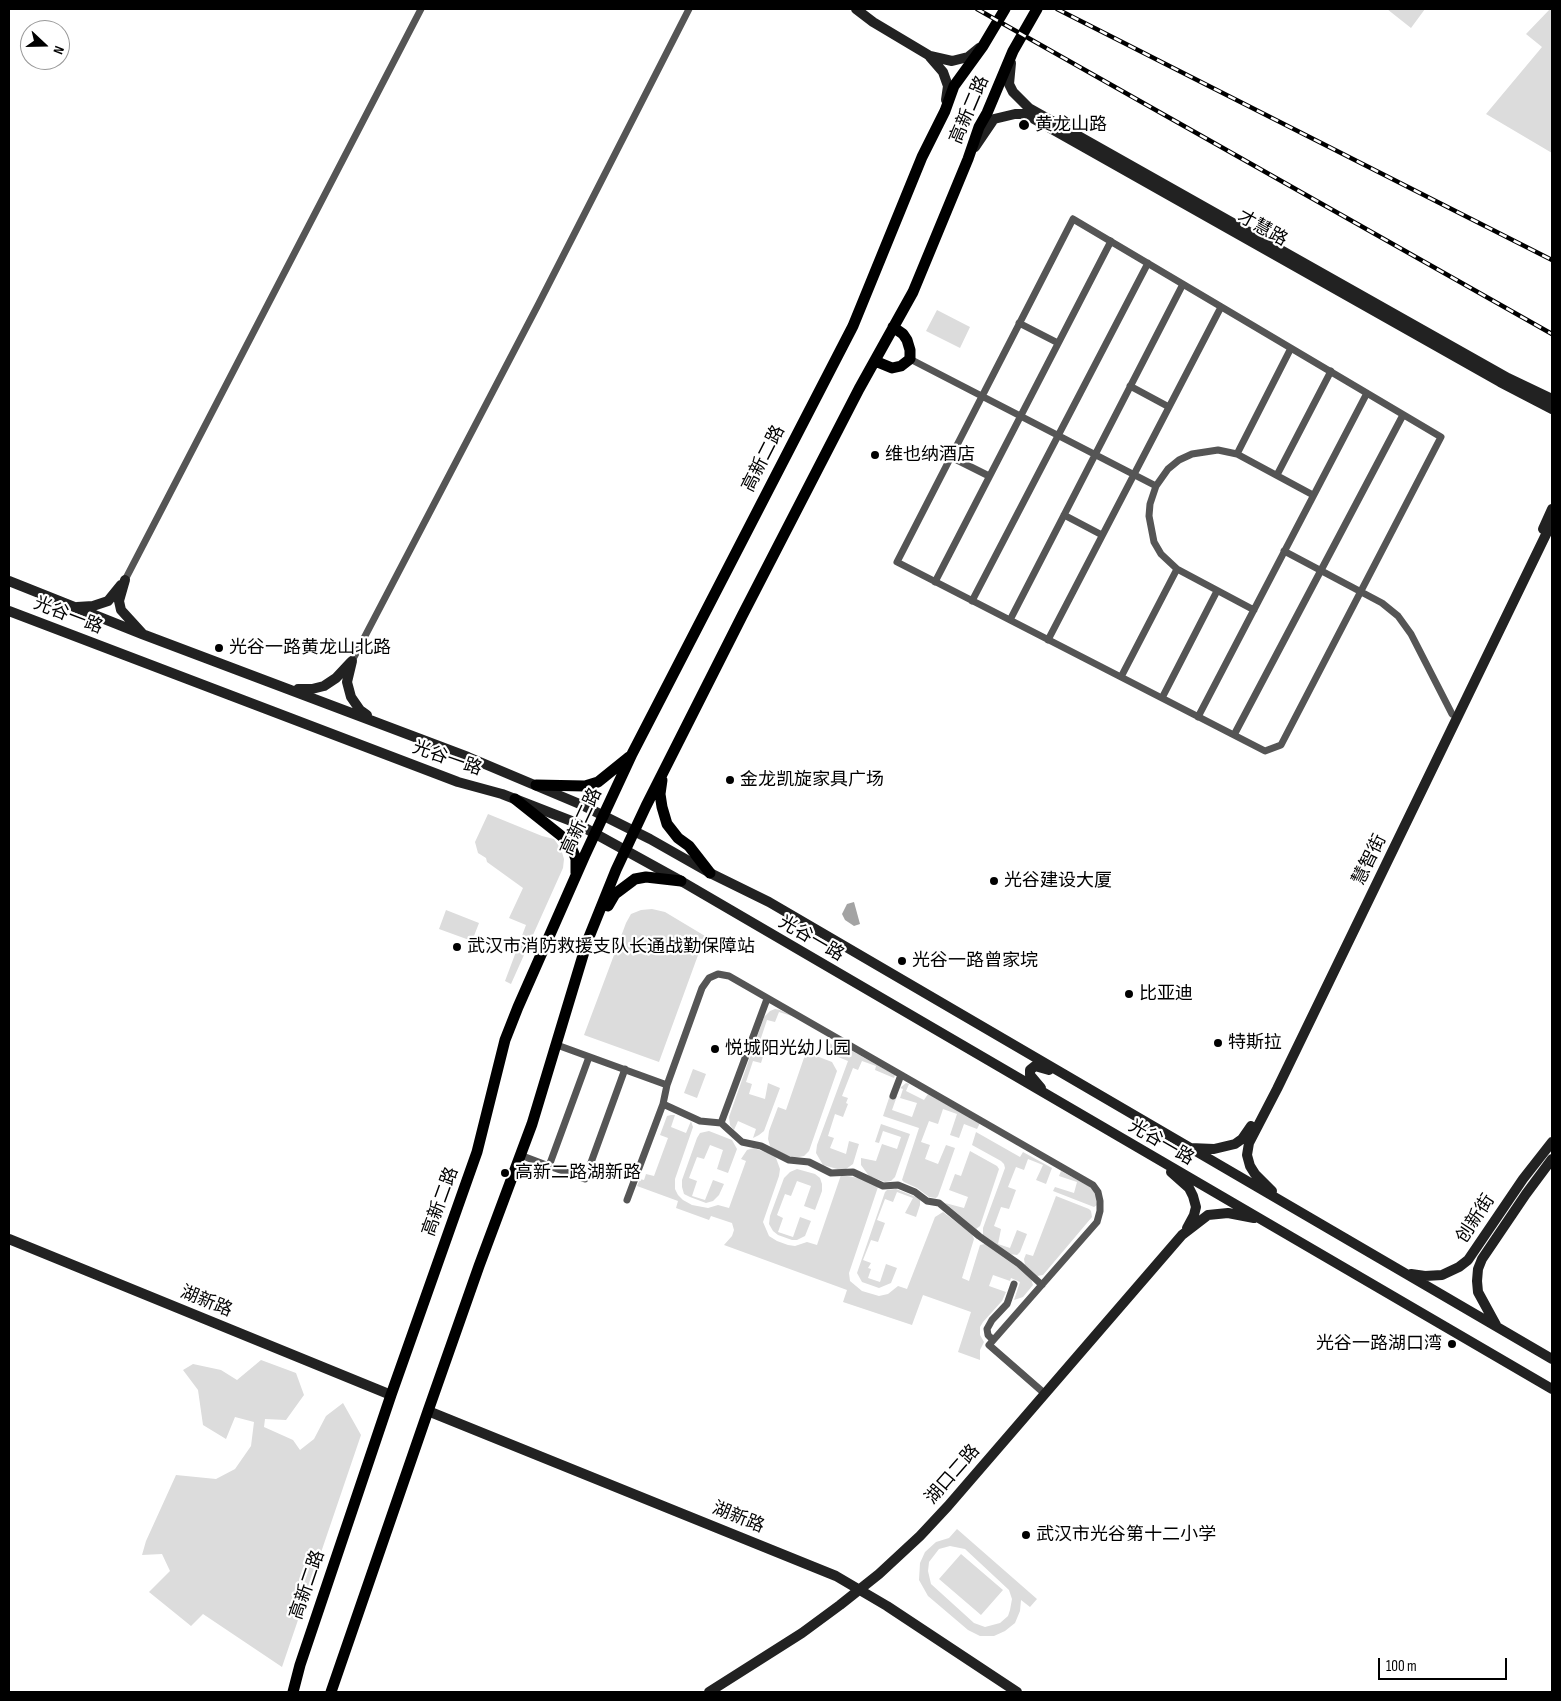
<!DOCTYPE html>
<html>
<head>
<meta charset="utf-8">
<style>
  body { margin:0 }
  #map { position:relative; width:1561px; height:1701px; overflow:hidden; background:#fff; font-family:"Sofia Sans Condensed",sans-serif }
  canvas { display:block }
  .frame { position:absolute; inset:0; border:10px solid #000; pointer-events:none }
  .north { position:absolute; left:20px; top:20px; width:50px; height:50px; box-sizing:border-box; background:#fff; border:1px solid #999; border-radius:50%; rotate:111deg; font-size:14px; font-weight:700; line-height:20px; text-align:center; color:#000 }
  .north::after { content:''; display:block; margin:auto; width:18px; height:22px; background:#000; clip-path:polygon(50% 0,100% 100%,50% 72%,0 100%) }
  .scale { position:absolute; left:1378px; top:1658px; width:129px; height:22px; box-sizing:border-box; border:2px solid #000; border-top:0; padding-left:6px; font-size:15px; line-height:18px; white-space:nowrap; color:#000; -webkit-text-stroke:4px #fff; paint-order:stroke }
</style>
</head>
<body>
<div id="map">
<canvas width="1561" height="1701"></canvas>
<div class="frame"></div>
<div class="north">N</div>
<div class="scale">100 m</div>
</div>
<script>
const context = document.querySelector('canvas').getContext('2d');
context.lineJoin = 'round';
function paint(path, color) { context.fillStyle = color; context.fill(path, 'evenodd'); }
const poly = rows => new Path2D(rows.map(r => 'M' + r).join(''));
function stroke(path, color, width, dash) { context.strokeStyle = color; context.lineWidth = width; context.lineCap = dash ? 'butt' : 'round'; context.setLineDash(dash || []); context.stroke(path); }
function drawText(font, color, halo, rows, align = 'center') {
  context.font = font + ' "Sofia Sans Condensed","Noto Sans SC",sans-serif'; context.lineWidth = 4.5; context.setLineDash([]); context.textBaseline = 'middle'; context.strokeStyle = halo; context.fillStyle = color; for (const [text, x, y, turn = 0] of rows) {
    context.save(); context.translate(x, y); context.rotate((+turn || 0) * Math.PI / 180); context.textAlign = isNaN(turn) ? turn : align; if (halo) context.strokeText(text, 0, 0); context.fillText(text, 0, 0); context.restore();
  }
}
paint(poly([
  [1387,9,1425,9,1411,28],
  [1550,9,1552,9,1552,153,1486,114,1542,47,1526,34],
  [937,310,970,327,960,348,926,331],
  [488,814,542,836,554,839,561,849,564,859,563,868,511,984,505,981,526,925,509,918,523,888,487,862,486,858,478,853,475,842],
  [652,909,665,912,705,936,659,1062,584,1035,626,923,631,914,641,910],
  [446,910,479,923,472,941,439,929],
  [775,1009,780,1010,795,1017,779,1012,775,1022,767,1020,760,1041,767,1044,761,1063,753,1061,746,1082,752,1084,749,1094,765,1099,768,1083,780,1088,764,1131,759,1135,753,1138,756,1129,738,1121,734,1130,730,1125,729,1117,764,1017,770,1011],
  [828,1042,834,1046,836,1042,895,1075,894,1078,875,1070,876,1066,862,1061,858,1070,853,1068,842,1096,848,1098,846,1103,848,1104,843,1117,835,1114,828,1136,834,1138,830,1148,846,1154,849,1141,859,1144,853,1164,846,1169,841,1170,823,1165,816,1153,817,1145,848,1061,826,1052],
  [806,1052,832,1062,837,1071,809,1151,804,1156,794,1158,775,1150,770,1146,768,1139,769,1131,778,1107,786,1110],
  [693,1069,706,1074,697,1098,684,1093],
  [906,1083,909,1084,906,1091,924,1100,928,1094,980,1123,977,1129,964,1124,959,1138,950,1135,957,1114,943,1109,938,1124,929,1121,921,1142,930,1145,925,1159,938,1164,946,1145,955,1148,938,1196,936,1198,929,1197,917,1188,904,1182,902,1180,919,1128,883,1116,890,1095,897,1096,892,1110,912,1117,917,1103,900,1098,903,1089,900,1088],
  [671,1115,675,1115,671,1127,686,1133,691,1121,693,1127,675,1179,675,1189,678,1195,683,1200,692,1205,708,1208,718,1205,729,1208,746,1161,741,1159,747,1150,754,1148,770,1154,776,1158,780,1169,779,1176,763,1222,769,1236,777,1241,788,1245,795,1246,807,1242,817,1245,841,1175,859,1178,878,1187,849,1273,850,1281,862,1291,879,1296,888,1294,898,1286,907,1289,935,1217,943,1212,972,1234,974,1239,962,1278,969,1281,980,1245,985,1244,1018,1266,1031,1279,1033,1285,1023,1297,1014,1300,1020,1282,1011,1278,1010,1281,993,1275,989,1286,1006,1292,1002,1301,983,1322,980,1327,980,1335,984,1342,980,1350,980,1360,958,1352,971,1312,923,1295,912,1325,843,1302,847,1290,724,1245,732,1236,734,1230,732,1223,711,1216,709,1220,676,1208,678,1201,637,1186,640,1179,644,1180,646,1174,654,1176,668,1138,660,1135,667,1116],
  [881,1124,910,1134,895,1177,891,1181,885,1182,869,1176,861,1165,861,1158,876,1161,882,1144,897,1149,901,1137,883,1131,879,1143,875,1142],
  [709,1131,732,1140,737,1149,728,1173,717,1169,723,1150,710,1145,704,1159,697,1157,689,1178,697,1181,692,1196,705,1200,713,1180,724,1184,719,1195,713,1201,706,1203,690,1197,684,1194,682,1187,682,1180,697,1138,700,1133],
  [976,1132,1020,1157,1023,1152,1052,1168,1046,1184,1036,1180,1043,1165,1028,1159,1024,1170,1016,1167,1008,1187,1016,1190,1009,1209,1001,1207,994,1226,1001,1229,998,1244,1010,1248,1017,1230,1027,1234,1020,1252,1017,1255,1009,1254,983,1235,983,1228,1005,1168,1004,1164,1001,1161,972,1145],
  [970,1151,997,1166,999,1169,980,1226,976,1229,945,1203,964,1208,968,1197,949,1190,955,1174,961,1176],
  [797,1169,815,1174,820,1178,822,1184,822,1191,815,1210,804,1206,811,1186,797,1181,791,1196,785,1194,777,1215,783,1218,778,1232,793,1237,800,1217,811,1221,805,1236,797,1240,792,1240,778,1235,773,1231,769,1224,770,1216,784,1178,790,1172],
  [1061,1171,1092,1188,1096,1193,1097,1205,1094,1207,1053,1191,1055,1187,1074,1193,1077,1182,1059,1176],
  [896,1189,916,1197,920,1200,920,1205,916,1217,905,1213,913,1198,897,1192,893,1202,885,1199,877,1220,885,1223,878,1242,871,1240,863,1260,871,1263,868,1268,871,1269,868,1278,880,1282,886,1264,897,1268,891,1283,879,1288,862,1282,857,1273,885,1192,887,1190],
  [1056,1196,1089,1209,1091,1211,1092,1217,1043,1275,1037,1276,1025,1265,1024,1259,1026,1254,1033,1256],
  [261,1360,296,1373,304,1395,286,1420,265,1419,264,1427,293,1440,300,1450,314,1439,326,1416,343,1403,361,1435,282,1667,203,1614,191,1626,149,1592,170,1571,162,1554,142,1555,146,1541,176,1475,216,1479,235,1469,251,1446,254,1422,235,1417,226,1439,203,1425,198,1390,183,1370,193,1364,221,1370,237,1380],
  [957,1529,1037,1599,1030,1607,1021,1600,1020,1611,1015,1623,1005,1631,994,1636,980,1636,968,1630,928,1596,919,1580,920,1563,925,1552,936,1542,949,1538],
  [950,1546,965,1549,1009,1590,1012,1599,1010,1610,1008,1616,1000,1623,985,1627,974,1623,931,1584,928,1571,929,1562,939,1549],
  [961,1554,1003,1590,981,1615,939,1579]
]), '#dcdcdc');
paint(poly([
  [854,902,860,924,854,926,845,920,842,914,847,904]
]), '#a3a3a3');
stroke(poly([
  [1073,219,1441,437,1281,745,1265,751,897,562,1073,219],
  [1019,323,1058,343],
  [910,359,1156,486],
  [1130,386,1169,407],
  [1237,454,1291,348],
  [951,457,989,476],
  [1277,475,1331,371],
  [1064,515,1102,535],
  [1284,551,1382,603,1398,616,1411,634,1452,714],
  [125,580,421,9],
  [935,582,1111,241],
  [972,601,1148,263],
  [1254,610,1177,569,1161,554,1154,542,1149,516,1150,504,1156,486,1168,469,1179,460,1192,454,1218,450,1237,454,1313,495],
  [1010,620,1183,284],
  [1048,640,1221,307],
  [352,661,538,305,689,9],
  [1121,677,1177,569],
  [1162,698,1217,591],
  [1198,717,1367,393],
  [1234,735,1403,415],
  [557,1045,667,1085,702,988,709,978,718,974,729,976,1093,1185,1098,1192,1100,1201,1100,1211,1097,1222,989,1345,1044,1393],
  [589,1057,549,1166,585,1179,625,1069],
  [893,1096,901,1075],
  [663,1104,700,1121,721,1123,767,999],
  [721,1123,742,1142,761,1146,789,1160,809,1162,831,1173,853,1172,883,1186,898,1185,915,1192,927,1201,939,1203,979,1236,1019,1264,1042,1285],
  [520,1155,549,1166],
  [627,1200,663,1104,667,1085],
  [993,1340,988,1335,987,1329,992,1320,1007,1304,1014,1284]
]), '#555', 7);
stroke(poly([
  [856,9,873,22,930,56,952,61,968,57,979,48],
  [930,57,943,72,948,86,946,100],
  [1011,63,1009,84,1013,92,1029,108,1508,378,1552,399],
  [975,147,994,119,1015,114,1025,114,1500,382,1552,409],
  [1543,529,1552,509],
  [125,580,119,601,121,610,142,633],
  [9,581,142,634,468,757,582,805,650,839,710,873,769,902,1552,1359],
  [77,607,93,606,108,601,121,585],
  [9,611,458,782,502,794,574,822,681,881,1552,1389],
  [352,661,347,682,351,697,360,710,367,715],
  [298,689,312,689,324,686,336,678,351,662],
  [1041,1088,1030,1075,1030,1070,1035,1066,1049,1070],
  [1190,1148,1214,1149,1235,1144,1242,1139,1251,1126],
  [1171,1172,1189,1188,1193,1196,1196,1207,1194,1215,1187,1228],
  [1272,1191,1255,1174,1250,1166,1247,1155,1249,1143,1277,1089,1552,522],
  [9,1239,391,1395],
  [1411,1274,1425,1276,1442,1275,1459,1267,1468,1260,1523,1179,1552,1142],
  [1496,1325,1478,1292,1477,1281,1478,1269,1482,1259,1526,1194,1552,1159],
  [428,1411,836,1576,887,1606,1017,1692],
  [709,1692,802,1633,840,1605,879,1574,920,1536,948,1506,1182,1235,1208,1215,1228,1213,1254,1218]
]), '#222', 10);
stroke(poly([
  [875,361,892,368,901,366,910,359,910,350,907,340,903,334,893,327],
  [662,780,660,794,662,807,667,824,678,838,689,846,710,873],
  [536,785,585,786,598,782,629,757],
  [515,799,564,838,572,849,576,859,576,873],
  [608,906,615,894,635,879,646,877,681,881],
  [293,1692,300,1665,391,1395,477,1152,505,1040,518,1007,585,855,632,754,853,326,922,157,945,111,954,86,983,46,1005,9],
  [331,1692,428,1411,479,1266,532,1124,587,942,616,870,646,806,742,616,859,389,913,292,968,159,979,127,987,113,1013,51,1037,9]
]), '#000', 11);
const rail = poly([
  [977,9,1552,334],
  [1057,9,1552,260]
]);
stroke(rail, '#000', 4.5);
stroke(rail, '#fff', 2.5, [8]);
for (const [x, y, r, color] of [
  [1024,125,6,"#000"],
  [875,455,5,"#000"],
  [219,648,5,"#000"],
  [730,780,5,"#000"],
  [994,881,5,"#000"],
  [457,947,5,"#000"],
  [902,961,5,"#000"],
  [1129,994,5,"#000"],
  [1218,1043,5,"#000"],
  [715,1049,5,"#000"],
  [505,1173,5,"#000"],
  [1452,1344,5,"#000"],
  [1026,1535,5,"#000"]
]) { const dot = new Path2D(); dot.arc(x, y, r, 0, 2 * Math.PI); context.fillStyle = color; context.fill(dot); stroke(dot, '#fff', 2); }
drawText('18px', '#000', '#fff', [
  ["高新二路",970,110,-67],
  ["才慧路",1262,229,29],
  ["高新二路",764,459,-63],
  ["光谷一路",68,616,21],
  ["光谷一路",447,759,19],
  ["高新二路",582,822,-65],
  ["慧智街",1370,860,-64],
  ["光谷一路",811,939,30],
  ["光谷一路",1161,1143,30],
  ["高新二路",441,1202,-70],
  ["创新街",1476,1219,-57],
  ["湖新路",206,1302,22],
  ["湖口二路",953,1475,-49],
  ["湖新路",738,1518,22],
  ["高新二路",308,1585,-71]
]);
drawText('18px', '#000', '#fff', [
  ["黄龙山路",1035,125],
  ["维也纳酒店",885,455],
  ["光谷一路黄龙山北路",229,648],
  ["金龙凯旋家具广场",740,780],
  ["光谷建设大厦",1004,881],
  ["武汉市消防救援支队长通战勤保障站",467,947],
  ["光谷一路曾家垸",912,961],
  ["比亚迪",1139,994],
  ["特斯拉",1228,1043],
  ["悦城阳光幼儿园",725,1049],
  ["高新二路湖新路",515,1173],
  ["光谷一路湖口湾",1442,1344,"right"],
  ["武汉市光谷第十二小学",1036,1535]
], 'left');
</script>
</body>
</html>
